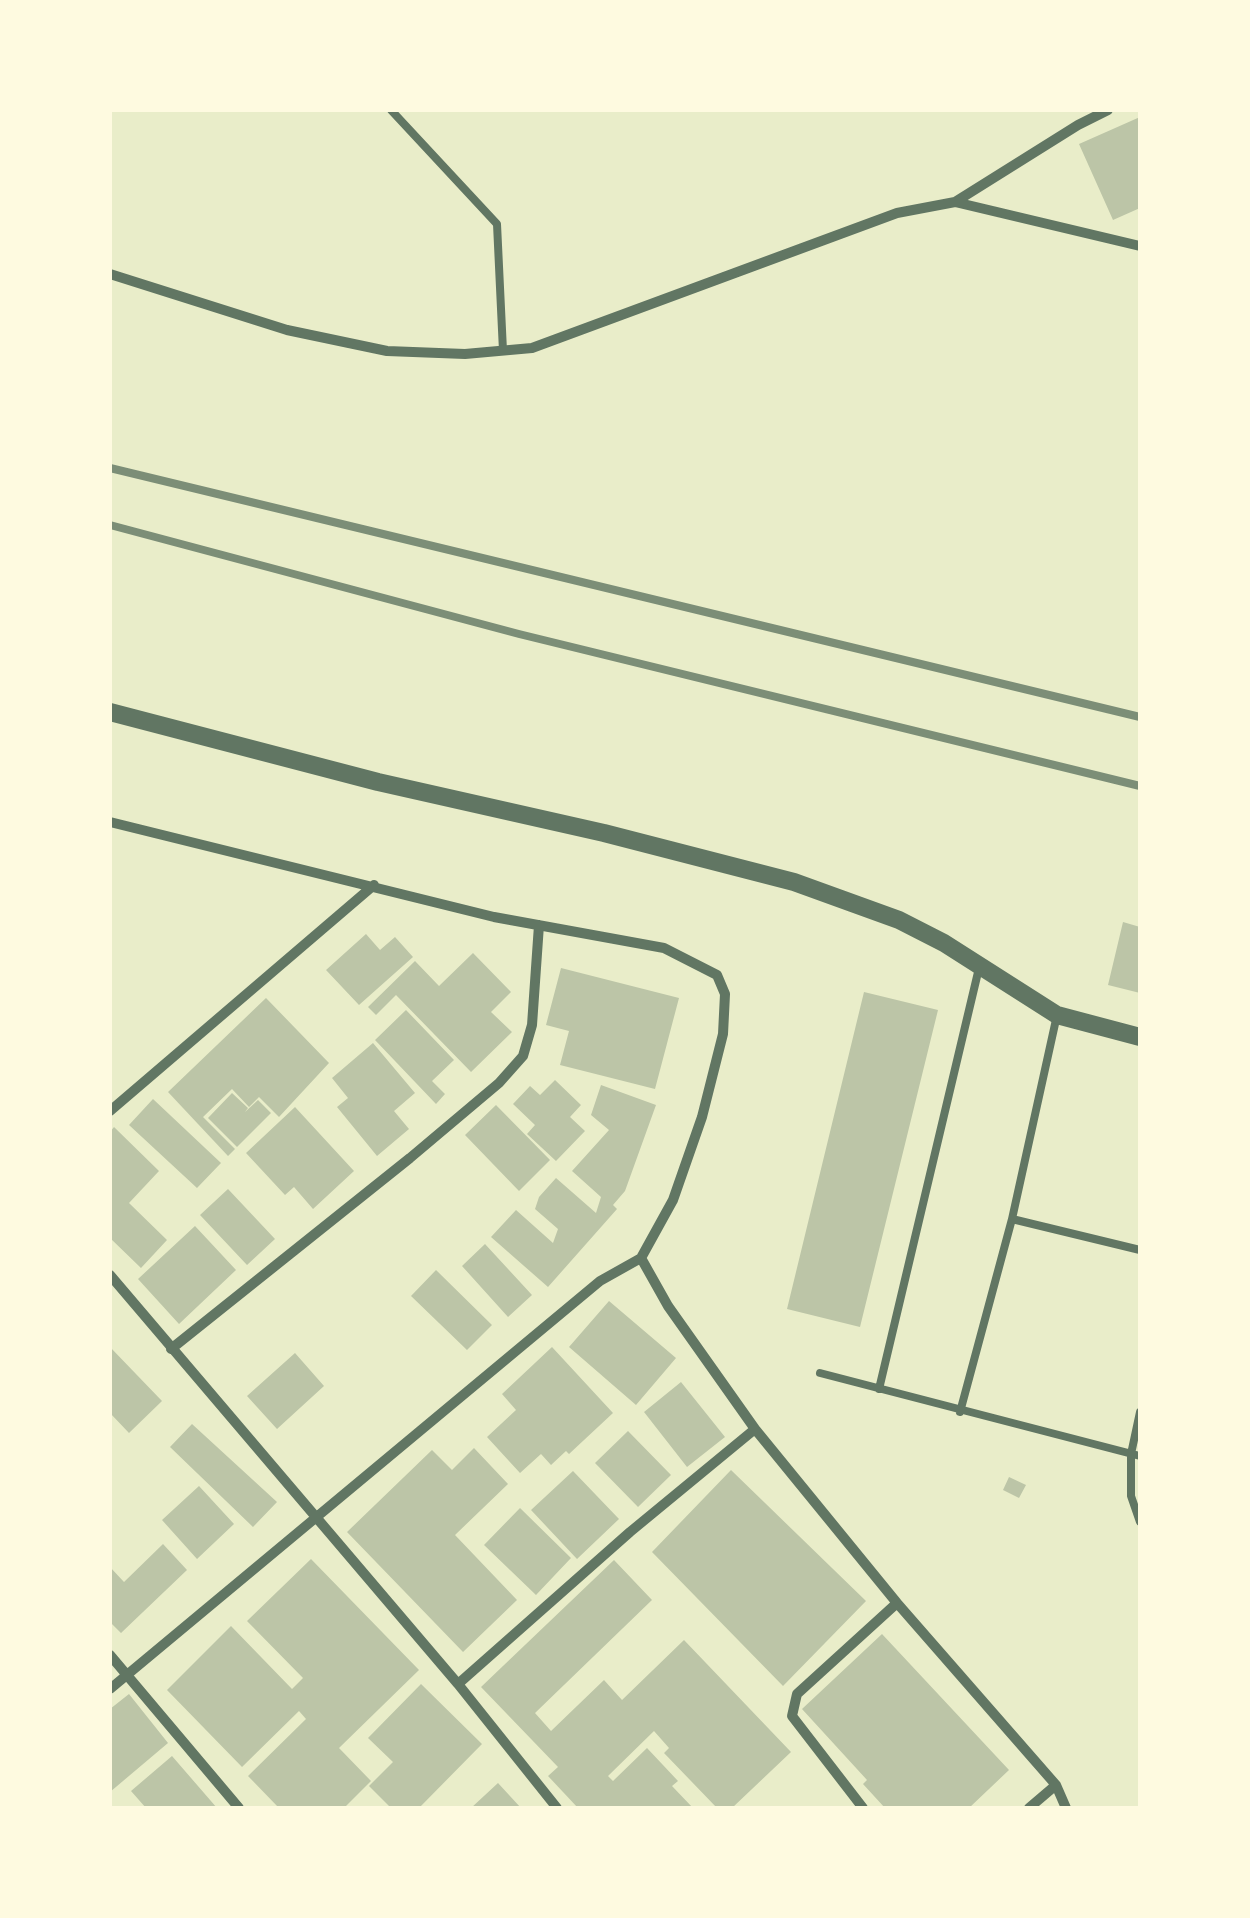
<!DOCTYPE html>
<html>
<head>
<meta charset="utf-8">
<style>
  body { margin:0 }
  #map { position:relative; width:1250px; height:1918px; overflow:hidden; background:#e9edc9; font-family:"Noto Serif",serif }
  canvas { display:block }
  .frame { position:absolute; inset:0; border:112px solid #fefae0; pointer-events:none }
</style>
</head>
<body>
<div id="map">
<canvas width="1250" height="1918"></canvas>
<div class="frame"></div>
</div>
<script>
const context = document.querySelector('canvas').getContext('2d');
context.lineJoin = 'round';
function paint(path, color) { context.fillStyle = color; context.fill(path, 'evenodd'); }
const poly = rows => new Path2D(rows.map(r => 'M' + r).join(''));
function stroke(path, color, width, dash) { context.strokeStyle = color; context.lineWidth = width; context.lineCap = dash ? 'butt' : 'round'; context.setLineDash(dash || []); context.stroke(path); }
paint(poly([
  [1140,117,1140,208,1113,220,1079,144],
  [1123,922,1140,927,1140,993,1108,985],
  [366,934,380,950,395,937,413,957,359,1005,326,970],
  [473,953,511,992,491,1012,512,1032,471,1072,396,995,376,1015,368,1007,415,961,439,986],
  [561,968,679,998,655,1089,560,1065,569,1031,546,1025],
  [864,992,938,1010,860,1327,787,1309],
  [266,998,329,1063,279,1117,259,1097,249,1107,232,1089,203,1117,235,1149,228,1156,168,1092],
  [406,1010,454,1060,432,1081,445,1094,436,1104,375,1040],
  [373,1043,415,1093,394,1111,409,1129,377,1156,337,1107,348,1098,332,1078],
  [555,1080,581,1105,570,1117,585,1131,556,1161,527,1134,535,1125,513,1104,530,1086,540,1095],
  [601,1085,656,1105,625,1191,613,1205,617,1209,548,1287,491,1237,516,1210,553,1243,558,1229,535,1209,539,1197,556,1178,596,1213,601,1197,572,1171,609,1130,591,1115],
  [232,1093,248,1108,245,1112,258,1100,271,1113,237,1147,208,1118],
  [153,1099,221,1163,197,1188,129,1125],
  [496,1105,550,1160,519,1191,465,1135],
  [295,1107,354,1171,313,1209,294,1187,285,1195,246,1153],
  [114,1127,159,1171,129,1203,167,1240,141,1268,110,1238,110,1132],
  [228,1189,275,1239,247,1265,200,1215],
  [195,1226,236,1270,179,1324,138,1279],
  [485,1244,532,1295,508,1317,462,1266],
  [436,1270,492,1325,467,1350,411,1296],
  [609,1301,676,1358,636,1405,569,1347],
  [110,1347,162,1401,129,1433,110,1413],
  [552,1347,613,1413,569,1454,566,1451,551,1465,541,1454,520,1473,487,1437,516,1410,502,1394],
  [295,1353,324,1386,277,1429,247,1396],
  [681,1382,725,1437,687,1467,644,1412],
  [192,1424,277,1502,253,1527,170,1447],
  [628,1431,671,1475,638,1507,595,1463],
  [474,1448,508,1484,455,1535,517,1600,463,1652,347,1532,432,1450,452,1470],
  [731,1470,866,1601,783,1686,652,1552],
  [573,1471,619,1519,577,1559,531,1510],
  [1009,1477,1026,1485,1019,1498,1003,1490],
  [199,1486,234,1524,197,1559,162,1520],
  [520,1508,571,1558,536,1595,484,1545],
  [163,1544,187,1570,121,1633,110,1622,110,1567,124,1582],
  [311,1559,419,1670,339,1748,371,1781,344,1808,279,1808,248,1776,306,1719,299,1711,242,1767,167,1690,231,1626,292,1689,303,1678,247,1621],
  [614,1560,652,1600,535,1713,551,1731,604,1680,622,1700,684,1640,791,1752,732,1808,717,1808,664,1753,669,1748,654,1731,608,1776,613,1781,647,1748,678,1781,672,1786,693,1808,578,1808,548,1776,558,1767,481,1687],
  [882,1634,1009,1770,969,1808,885,1808,863,1784,867,1780,802,1709],
  [421,1684,482,1744,419,1808,391,1808,369,1786,393,1762,368,1738],
  [129,1694,168,1743,110,1792,110,1709],
  [172,1756,217,1808,146,1808,131,1791],
  [498,1783,521,1808,471,1808]
]), '#bcc5a7');
stroke(poly([
  [391,110,497,224,503,351],
  [1012,1219,1140,1250],
  [820,1373,1140,1456],
  [879,1389,979,968],
  [960,1412,1012,1219,1057,1015],
  [1140,1412,1131,1454,1131,1496,1140,1522]
]), '#617663', 8);
stroke(poly([
  [955,202,1078,125,1108,110],
  [110,274,287,330,387,351,465,354,532,348,897,213,955,202,1140,246],
  [110,822,494,917,664,948,717,975,725,994,723,1034,702,1117,673,1200,641,1258,600,1281,110,1689],
  [110,1111,374,885],
  [641,1258,668,1306,755,1429,897,1603,1056,1785,1066,1808],
  [110,1275,458,1684,557,1808],
  [171,1349,410,1158,499,1083,523,1056,532,1025,539,925],
  [110,1655,239,1808],
  [458,1684,630,1532,755,1429],
  [863,1808,792,1716,797,1694,897,1603],
  [1029,1808,1056,1785]
]), '#617663', 10);
stroke(poly([
  [110,712,378,782,604,833,794,882,899,920,944,943,1057,1015,1140,1037]
]), '#617663', 18);
stroke(poly([
  [110,468,1140,717],
  [110,525,519,634,1140,786]
]), '#7c8e77', 8);
</script>
</body>
</html>
